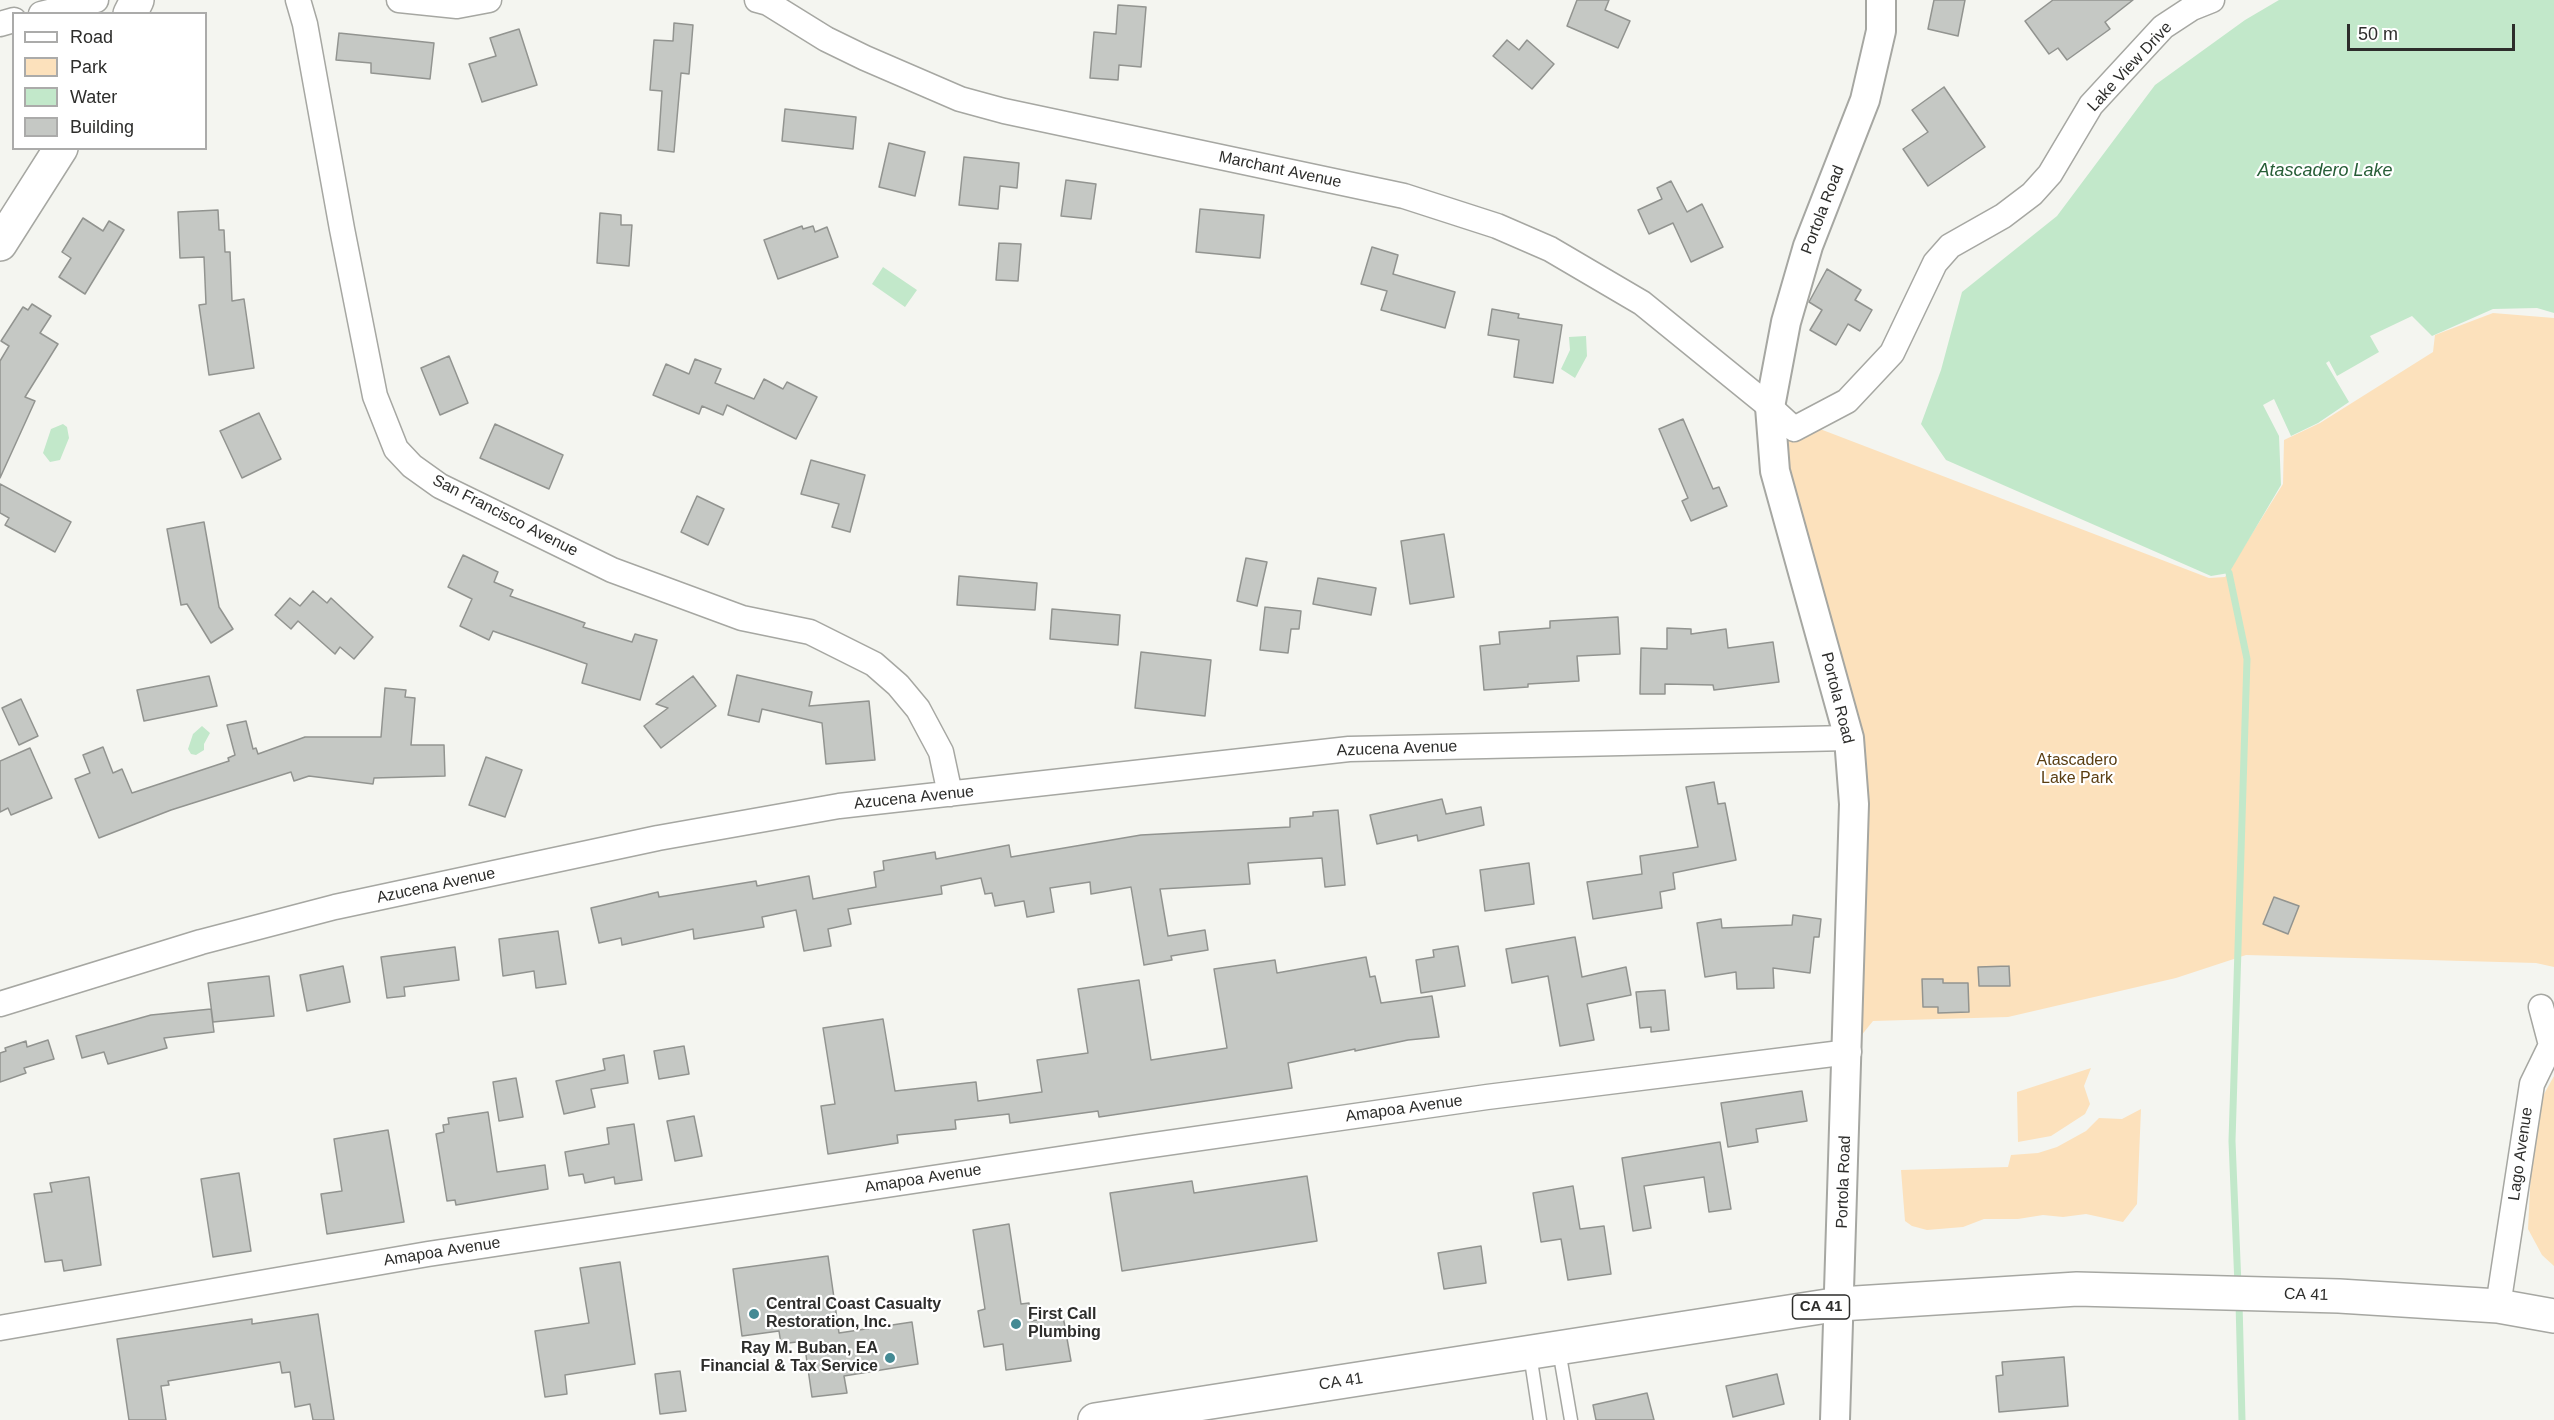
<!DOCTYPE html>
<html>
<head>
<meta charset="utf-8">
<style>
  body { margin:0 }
  #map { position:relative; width:2554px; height:1420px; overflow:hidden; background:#f4f5f0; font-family:Arial,sans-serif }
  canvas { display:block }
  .legend { position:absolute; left:12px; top:12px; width:195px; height:138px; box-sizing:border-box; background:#fff; border:2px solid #ababaa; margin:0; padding:8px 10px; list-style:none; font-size:18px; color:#2d2d2b }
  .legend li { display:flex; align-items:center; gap:12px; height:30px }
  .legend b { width:30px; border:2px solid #ababaa }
  .scale { position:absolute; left:2347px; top:24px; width:168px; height:27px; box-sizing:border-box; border:3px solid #2d2d2b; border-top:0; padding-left:8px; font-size:18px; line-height:21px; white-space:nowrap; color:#2d2d2b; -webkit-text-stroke:4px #fff; paint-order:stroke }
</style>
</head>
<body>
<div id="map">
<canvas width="2554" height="1420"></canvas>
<ul class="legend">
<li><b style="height:8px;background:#fff"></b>Road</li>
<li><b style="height:16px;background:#fce1bc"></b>Park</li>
<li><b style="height:16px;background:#c2e8ca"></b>Water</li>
<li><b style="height:16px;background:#c5c8c4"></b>Building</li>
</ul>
<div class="scale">50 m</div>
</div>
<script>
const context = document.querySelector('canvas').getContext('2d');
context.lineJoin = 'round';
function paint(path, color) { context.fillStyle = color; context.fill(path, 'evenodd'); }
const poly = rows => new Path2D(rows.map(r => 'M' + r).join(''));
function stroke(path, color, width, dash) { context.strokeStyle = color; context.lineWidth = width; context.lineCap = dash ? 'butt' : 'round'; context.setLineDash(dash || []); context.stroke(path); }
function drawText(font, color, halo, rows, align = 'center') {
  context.font = font + ' Arial,sans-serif'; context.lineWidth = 4.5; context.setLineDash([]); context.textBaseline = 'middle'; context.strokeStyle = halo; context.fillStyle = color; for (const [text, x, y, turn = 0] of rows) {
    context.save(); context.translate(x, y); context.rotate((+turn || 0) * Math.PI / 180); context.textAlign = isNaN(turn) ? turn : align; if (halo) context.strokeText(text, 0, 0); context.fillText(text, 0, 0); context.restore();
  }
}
paint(poly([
  [2493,313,2554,318,2554,967,2536,963,2246,955,2176,978,2008,1017,1873,1021,1848,1052,1852,732,1773,411,2209,578,2225,577,2283,484,2284,440,2320,423,2433,352,2435,335],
  [2091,1068,2084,1086,2090,1104,2085,1114,2051,1136,2018,1142,2017,1092],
  [2554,1076,2554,1266,2542,1255,2528,1229,2533,1129,2538,1105],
  [2141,1109,2137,1204,2123,1222,2086,1214,2063,1217,2043,1215,2018,1219,1984,1219,1963,1227,1927,1230,1912,1226,1905,1221,1901,1170,2008,1167,2011,1155,2038,1153,2057,1147,2086,1131,2099,1118,2122,1119]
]), '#fce1bc');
paint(poly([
  [2279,0,2554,0,2554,313,2537,308,2493,309,2432,336,2412,316,2370,336,2379,352,2337,376,2329,361,2326,363,2349,402,2318,423,2291,436,2274,399,2263,405,2279,436,2281,485,2229,573,2211,576,1946,460,1921,424,1941,370,1962,292,2057,216,2155,85,2245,20],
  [883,267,917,290,905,307,872,284],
  [1586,336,1587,356,1575,378,1561,369,1570,350,1569,337],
  [63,424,67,427,69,438,60,460,50,462,43,453,51,429],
  [202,726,210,733,204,744,204,750,196,755,191,754,188,749,193,734]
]), '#c2e8ca');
stroke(poly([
  [2229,573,2247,659,2232,1141,2238,1285],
  [2239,1302,2242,1420]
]), '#c2e8ca', 7);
const building = poly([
  [1577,0,1609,0,1605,10,1630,21,1618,48,1567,26,1577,0],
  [1934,0,1965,0,1958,36,1928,29,1934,0],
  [2053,0,2133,0,2105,22,2110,29,2067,60,2058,48,2049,54,2025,21,2053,0],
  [1118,5,1146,7,1141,67,1119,65,1118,80,1090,78,1094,32,1116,34,1118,5],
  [674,23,693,25,689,74,681,73,674,152,658,150,662,91,650,90,654,40,673,41,674,23],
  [519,29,537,85,482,102,469,64,496,56,490,38,519,29],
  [339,33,434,43,430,79,371,73,371,63,336,60,339,33],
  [1507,40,1519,50,1527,40,1554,64,1532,89,1493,56,1507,40],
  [1944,87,1985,147,1928,186,1903,149,1928,132,1912,110,1944,87],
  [785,109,856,117,853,149,782,141,785,109],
  [889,143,925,152,915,196,879,187,889,143],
  [964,157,1019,163,1017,188,1000,186,998,209,959,205,964,157],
  [1066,180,1096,184,1091,219,1061,216,1066,180],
  [1671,181,1687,212,1702,204,1723,247,1691,262,1673,223,1649,234,1638,210,1662,199,1657,188,1671,181],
  [1200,209,1264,215,1260,258,1196,252,1200,209],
  [218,210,219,230,224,230,225,252,230,252,232,301,244,299,254,368,209,375,199,305,206,304,204,257,180,258,178,212,218,210],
  [600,213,621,215,621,225,632,225,629,266,597,263,600,213],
  [83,218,103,231,109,221,124,230,85,294,59,277,71,258,62,252,83,218],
  [802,226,803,229,813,226,815,232,827,227,838,257,778,279,764,240,802,226],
  [999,243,1021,244,1018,281,996,280,999,243],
  [1372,247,1398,255,1393,274,1455,292,1445,328,1381,310,1387,291,1361,284,1372,247],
  [1827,269,1861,290,1855,300,1872,310,1860,331,1848,324,1836,345,1810,330,1822,310,1809,302,1827,269],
  [32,304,51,316,40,333,58,344,25,397,35,401,0,478,0,361,9,346,1,341,23,307,28,310,32,304],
  [1492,309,1519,314,1518,318,1562,325,1553,383,1514,377,1519,340,1488,335,1492,309],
  [449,356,468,403,440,415,421,368,449,356],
  [695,359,721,369,715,383,754,399,764,379,783,389,787,382,817,397,796,439,727,405,723,415,702,406,699,414,653,395,666,364,689,374,695,359],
  [259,413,281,459,242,478,220,431,259,413],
  [1683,419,1713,489,1719,487,1727,506,1691,521,1682,501,1688,498,1659,429,1683,419],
  [495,424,563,455,549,489,480,458,495,424],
  [811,460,865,475,850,532,832,527,839,504,801,494,811,460],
  [0,484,71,522,55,552,5,525,9,518,0,513,0,484],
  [697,496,724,509,708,545,681,532,697,496],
  [204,522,219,607,233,629,211,643,187,604,181,605,167,529,204,522],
  [1444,534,1454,597,1410,604,1401,541,1444,534],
  [463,555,498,572,494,582,513,590,510,596,585,623,583,627,632,642,635,634,657,640,640,700,582,683,587,664,493,631,489,640,460,626,472,599,448,587,463,555],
  [1246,558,1267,562,1257,606,1237,601,1246,558],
  [959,576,1037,583,1035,610,957,605,959,576],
  [1318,578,1376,588,1371,615,1313,604,1318,578],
  [313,591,327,603,331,598,373,637,354,659,340,647,335,654,298,621,291,629,275,615,290,598,300,606,313,591],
  [1265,607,1301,611,1299,629,1291,629,1288,653,1260,650,1265,607],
  [1052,609,1120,615,1118,645,1050,639,1052,609],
  [1618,617,1620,654,1577,656,1579,681,1528,684,1528,687,1484,690,1480,646,1500,644,1499,632,1550,628,1550,621,1618,617],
  [1667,628,1691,629,1691,634,1726,629,1728,648,1773,642,1779,682,1714,690,1713,685,1665,684,1665,694,1640,694,1641,648,1667,649,1667,628],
  [1141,652,1211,660,1205,716,1135,708,1141,652],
  [737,675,812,692,809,706,869,701,875,760,826,764,822,723,762,709,759,722,728,715,737,675],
  [209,676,217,706,144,721,137,690,209,676],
  [693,676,716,706,661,748,644,726,668,708,656,704,693,676],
  [385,688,406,690,405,697,415,698,411,745,444,745,445,776,374,778,373,784,309,776,294,781,291,772,171,810,99,838,75,779,90,773,83,755,103,747,113,773,122,769,132,793,229,761,228,758,235,755,227,725,246,721,253,749,256,748,258,754,305,737,381,737,385,688],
  [21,699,38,736,19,745,2,708,21,699],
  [30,748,52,798,11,815,8,808,0,812,0,761,30,748],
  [486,757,522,770,505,817,469,805,486,757],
  [1714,782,1718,804,1725,803,1736,860,1673,873,1675,889,1660,892,1662,908,1593,919,1587,882,1642,874,1640,856,1698,847,1686,787,1714,782],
  [1442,799,1446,814,1481,807,1484,825,1418,841,1417,835,1377,844,1370,815,1442,799],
  [1338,810,1345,885,1325,887,1322,858,1248,863,1250,884,1160,889,1168,936,1205,930,1208,950,1171,956,1172,960,1144,965,1131,887,1091,894,1090,882,1050,888,1054,912,1027,917,1024,901,995,906,992,893,985,894,981,878,941,886,942,894,848,909,851,924,828,929,831,946,804,951,796,910,762,917,764,927,694,939,693,929,622,945,621,938,599,943,591,908,658,892,659,897,756,881,757,886,809,876,813,899,876,887,874,872,884,870,883,861,935,852,936,859,1009,845,1011,857,1141,835,1290,827,1290,818,1313,816,1313,812,1338,810],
  [1529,863,1534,904,1485,911,1480,870,1529,863],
  [2274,897,2299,906,2288,934,2263,924,2274,897],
  [1793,915,1821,919,1819,937,1814,937,1810,973,1773,968,1774,988,1737,989,1736,972,1705,977,1697,923,1721,919,1722,928,1792,925,1793,915],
  [558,931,566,984,536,988,534,971,503,976,499,939,558,931],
  [1575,937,1582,977,1626,967,1631,995,1587,1004,1594,1040,1560,1046,1548,976,1512,983,1506,949,1575,937],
  [1458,946,1465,986,1421,993,1416,960,1434,957,1433,950,1458,946],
  [455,947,459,980,404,987,405,996,387,998,381,957,455,947],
  [1366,957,1370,977,1375,976,1381,1003,1432,996,1439,1037,1408,1040,1355,1051,1355,1049,1288,1063,1292,1088,1099,1117,1098,1111,1010,1123,1009,1114,955,1120,956,1129,897,1135,898,1143,828,1154,821,1106,835,1104,823,1028,883,1019,895,1091,976,1082,978,1101,1042,1092,1037,1060,1088,1053,1078,989,1139,980,1151,1060,1227,1048,1214,969,1275,960,1277,973,1366,957],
  [343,966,350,1002,307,1011,300,975,343,966],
  [2009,966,2010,986,1979,986,1978,967,2009,966],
  [269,976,274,1016,213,1022,208,983,269,976],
  [1922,979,1943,979,1943,983,1968,983,1969,1012,1938,1013,1938,1007,1923,1007,1922,979],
  [1665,990,1669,1030,1651,1032,1651,1027,1640,1028,1636,992,1665,990],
  [211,1009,214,1032,164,1038,167,1048,108,1064,104,1052,82,1058,76,1036,151,1015,211,1009],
  [48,1040,54,1059,24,1068,26,1073,0,1082,0,1053,6,1051,5,1048,26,1041,27,1047,48,1040],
  [684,1046,689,1074,659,1079,654,1051,684,1046],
  [624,1055,628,1083,591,1089,595,1107,564,1114,556,1081,605,1070,603,1059,624,1055],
  [516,1078,523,1117,499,1121,493,1082,516,1078],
  [1802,1091,1807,1121,1756,1129,1758,1142,1728,1147,1721,1103,1802,1091],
  [488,1112,497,1172,545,1165,548,1189,456,1205,455,1200,447,1201,436,1134,444,1132,443,1125,449,1124,448,1118,488,1112],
  [694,1116,702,1156,675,1161,667,1121,694,1116],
  [634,1124,642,1180,615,1184,614,1177,585,1183,583,1174,569,1176,565,1152,609,1144,607,1128,634,1124],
  [388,1130,404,1222,327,1234,321,1194,342,1191,334,1139,388,1130],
  [1720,1142,1731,1209,1709,1212,1704,1177,1644,1186,1651,1228,1633,1231,1622,1158,1720,1142],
  [239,1173,251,1251,213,1257,201,1179,239,1173],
  [1307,1176,1317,1241,1122,1271,1110,1193,1192,1181,1194,1193,1307,1176],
  [89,1177,101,1265,64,1271,62,1260,45,1262,34,1194,52,1192,50,1183,89,1177],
  [1573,1186,1580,1229,1604,1226,1611,1274,1568,1280,1561,1239,1541,1242,1533,1193,1573,1186],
  [1009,1224,1021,1304,1029,1303,1031,1321,1063,1316,1071,1361,1006,1370,1003,1344,984,1347,978,1311,985,1309,973,1230,1009,1224],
  [1481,1246,1486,1283,1444,1289,1438,1253,1481,1246],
  [828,1256,839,1333,912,1322,918,1364,844,1376,847,1393,812,1397,804,1341,781,1344,779,1331,742,1336,733,1269,828,1256],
  [620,1262,635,1364,565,1375,567,1394,545,1397,535,1331,589,1323,580,1268,620,1262],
  [318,1314,334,1420,313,1420,310,1404,295,1407,290,1372,282,1373,280,1362,168,1381,169,1385,161,1386,166,1420,129,1420,117,1339,252,1319,252,1324,318,1314],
  [2064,1357,2068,1406,1999,1412,1996,1376,2003,1375,2002,1362,2064,1357],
  [680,1371,686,1411,660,1414,655,1374,680,1371],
  [1777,1374,1784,1404,1733,1417,1726,1386,1777,1374],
  [1647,1393,1654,1420,1596,1420,1593,1405,1647,1393]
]);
paint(building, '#c5c8c4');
stroke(building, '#929490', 1.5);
const service = poly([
  [1559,1350,1571,1420],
  [1530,1354,1540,1420]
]);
const minor = poly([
  [298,0,305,24,342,229,375,396,396,449,412,466,440,486,612,570,742,618,810,632,874,664,898,685,918,709,941,752,950,794],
  [399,0,457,6,489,0],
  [757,0,768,3,826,39,865,58,960,99,1004,111,1404,196,1497,226,1550,249,1642,303,1770,407,1794,429,1847,401,1892,353,1935,263,1950,246,2003,216,2032,194,2050,174,2091,105,2163,27,2192,8,2212,0],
  [41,14,96,0],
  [0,24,14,20],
  [0,1004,201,942,335,907,658,838,839,806,1349,749,1849,738],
  [2498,1306,2532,1084,2551,1045,2541,1007],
  [0,1328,428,1254,1139,1147,1487,1097,1849,1052]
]);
const tertiary = poly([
  [1835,1420,1854,804,1849,738,1775,471,1770,407,1786,322,1808,246,1865,100,1881,31,1881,0]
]);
const secondary = poly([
  [130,14,137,0],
  [0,244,61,148]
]);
const primary = poly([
  [1095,1420,1840,1304,2077,1289,2339,1296,2498,1306,2554,1316]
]);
stroke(service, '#a6a7a2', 15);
stroke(minor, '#a6a7a2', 27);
stroke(tertiary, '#a6a7a2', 32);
stroke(secondary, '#a6a7a2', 36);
stroke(primary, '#a6a7a2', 36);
stroke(service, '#fff', 12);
stroke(minor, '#fff', 24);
stroke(tertiary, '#fff', 28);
stroke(secondary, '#fff', 33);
stroke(primary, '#fff', 33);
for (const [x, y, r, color] of [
  [754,1314,6,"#448a94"],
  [1016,1324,6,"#448a94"],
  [890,1358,6,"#448a94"]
]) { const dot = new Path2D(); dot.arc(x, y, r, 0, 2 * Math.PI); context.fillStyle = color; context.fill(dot); stroke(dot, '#fff', 2); }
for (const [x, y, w] of [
  [1821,1307,57]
]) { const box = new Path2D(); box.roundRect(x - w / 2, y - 12, w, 24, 4.5); context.fillStyle = '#fff'; context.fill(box); stroke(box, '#2d2d2b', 1.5); }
drawText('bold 15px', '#2d2d2b', null, [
  ["CA 41",1821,1307]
]);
drawText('16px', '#2d2d2b', '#fff', [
  ["Lake View Drive",2130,67,-47],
  ["Marchant Avenue",1280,170,12],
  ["Portola Road",1823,210,-69],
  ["San Francisco Avenue",505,516,27],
  ["Portola Road",1837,698,76],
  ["Azucena Avenue",1397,749,-2],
  ["Azucena Avenue",914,798,-6],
  ["Azucena Avenue",436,886,-12],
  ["Amapoa Avenue",1404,1109,-8],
  ["Lago Avenue",2521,1154,-82],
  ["Amapoa Avenue",923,1179,-9],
  ["Portola Road",1844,1182,-88],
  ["Amapoa Avenue",442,1252,-9],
  ["CA 41",2306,1295,2],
  ["CA 41",1341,1382,-9]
]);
drawText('16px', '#5a3e12', '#fff', [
  ["Atascadero",2077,761],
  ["Lake Park",2077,779]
]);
drawText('bold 16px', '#2d2d2b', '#fff', [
  ["Central Coast Casualty",766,1305],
  ["Restoration, Inc.",766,1323],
  ["First Call",1028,1315],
  ["Plumbing",1028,1333],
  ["Ray M. Buban, EA",878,1349,"right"],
  ["Financial & Tax Service",878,1367,"right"]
], 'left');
drawText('italic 18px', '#275e37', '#fff', [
  ["Atascadero Lake",2325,171]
]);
</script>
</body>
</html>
